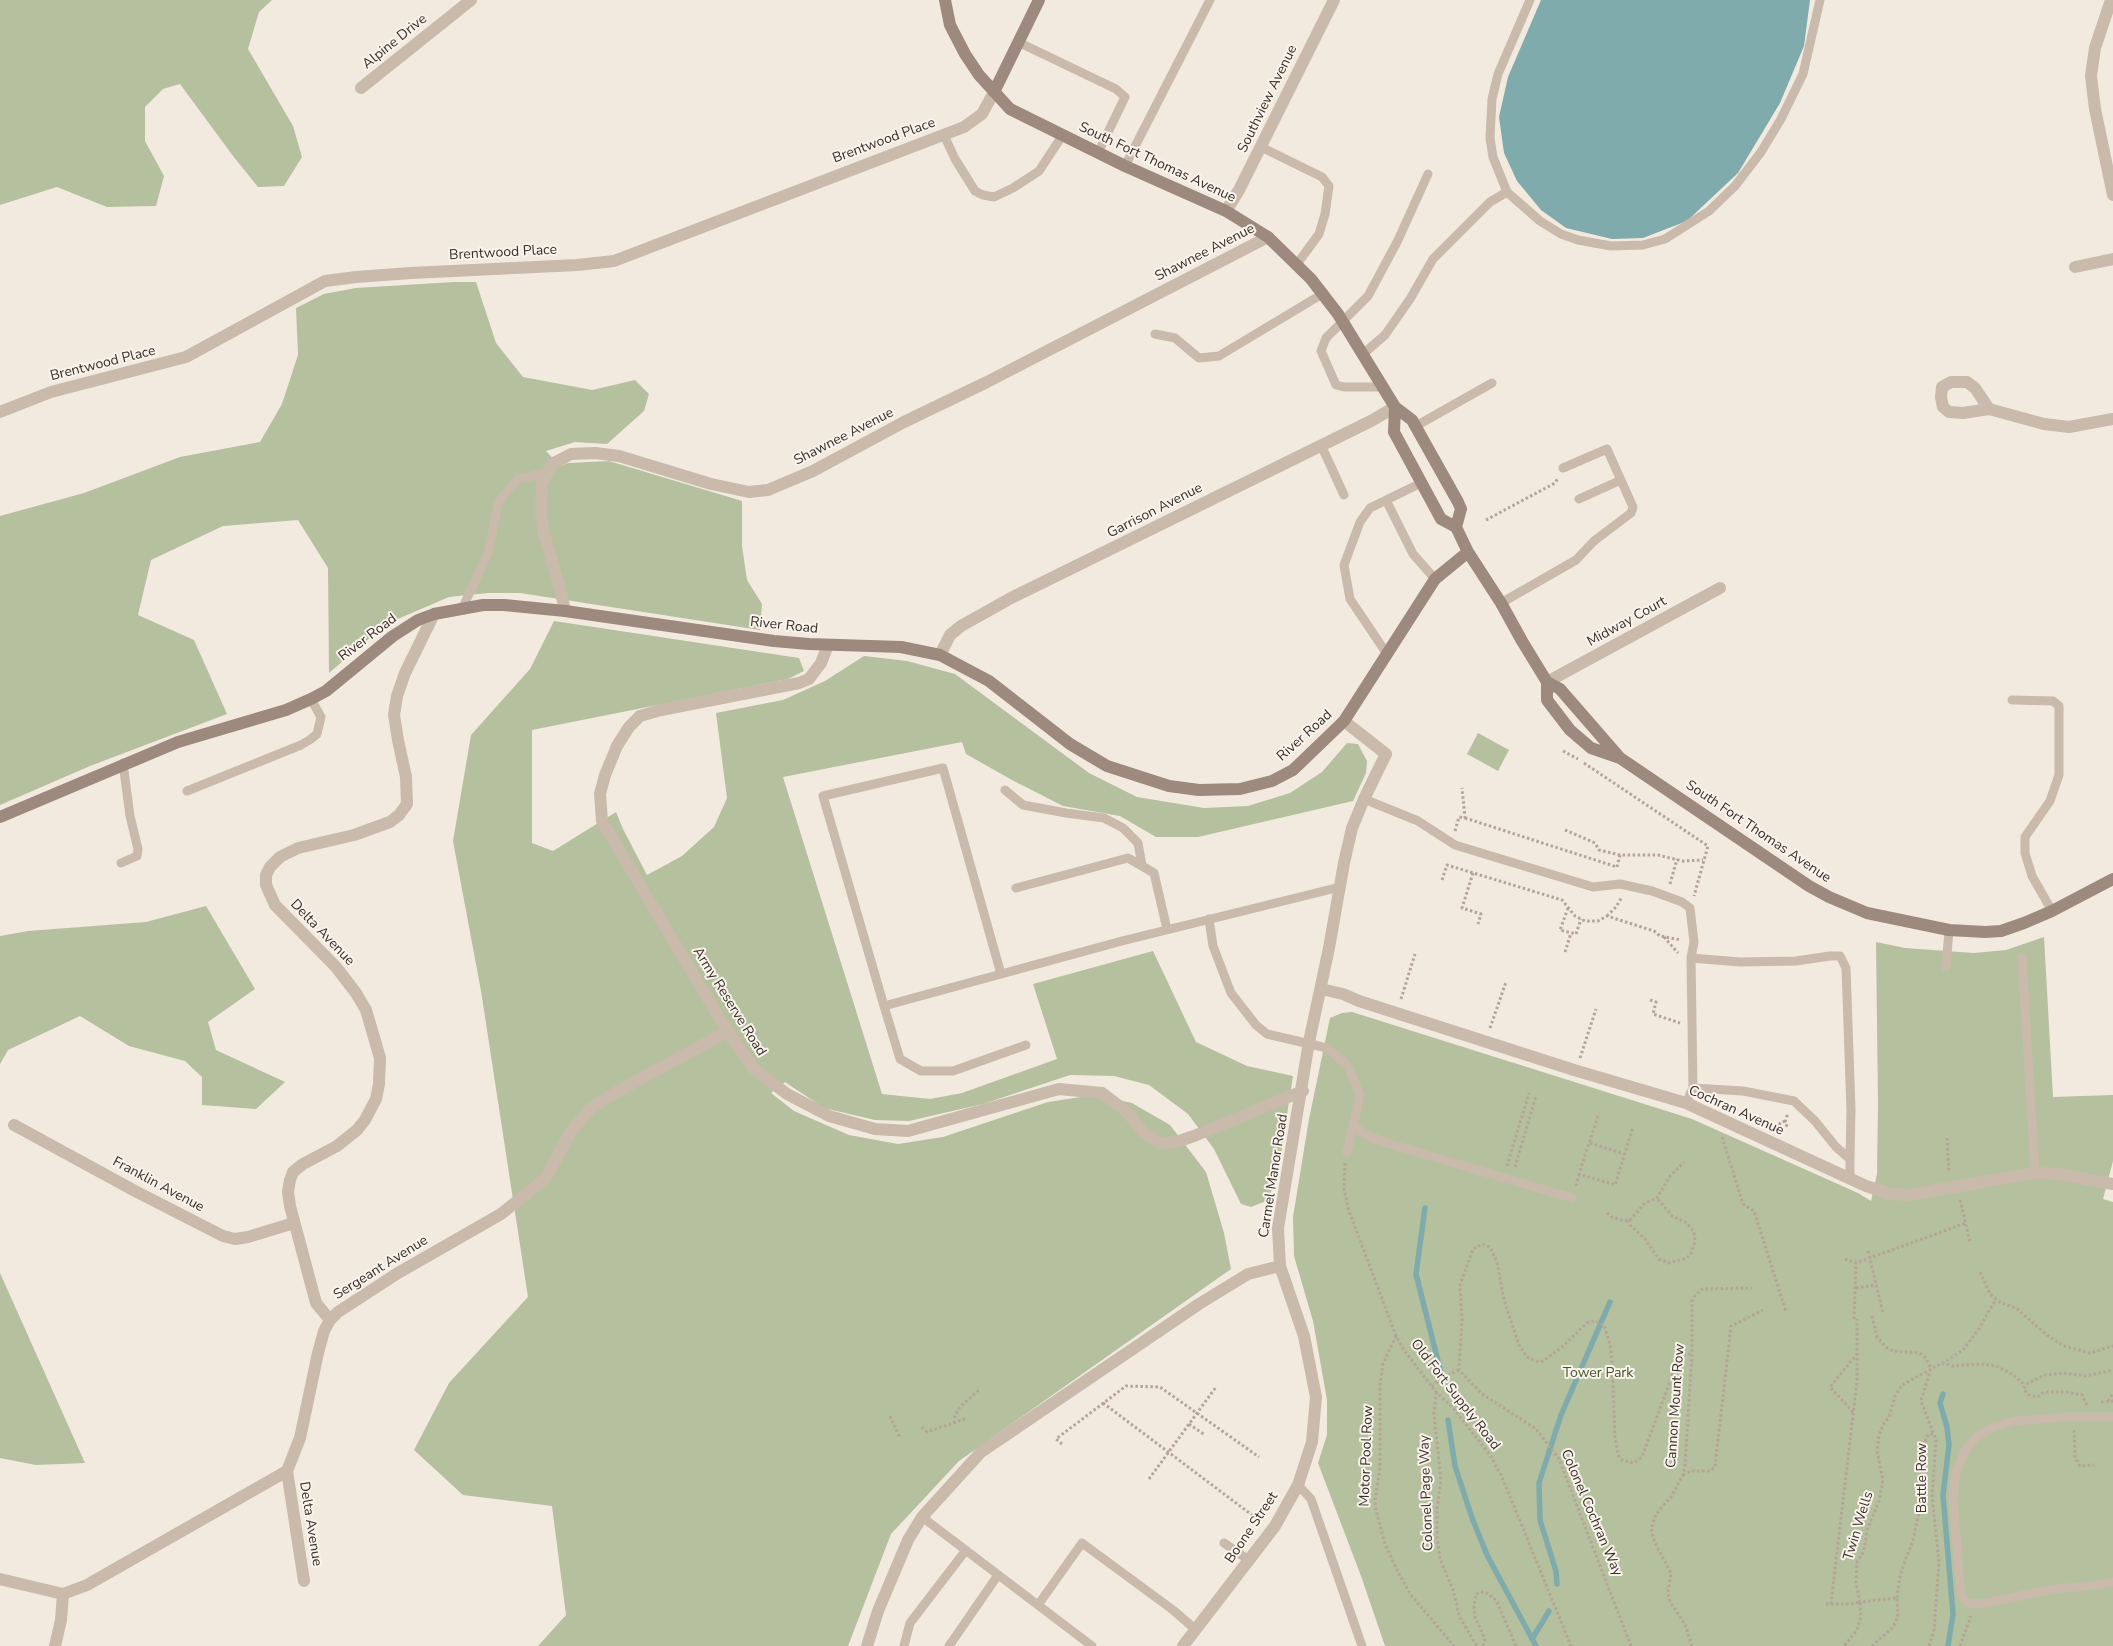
<!DOCTYPE html>
<html>
<head>
<meta charset="utf-8">
<style>
	body { margin:0 }
	canvas { display:block; background:#f2e9df }
</style>
</head>
<body>
<canvas width="2113" height="1646"></canvas>
<script>
const context = document.querySelector('canvas').getContext('2d');
context.lineJoin = 'round';
function fill(path, color) { context.fillStyle = color; context.fill(path, 'evenodd'); }
const shape = rows => new Path2D(rows.map(r => 'M' + r).join(''));
function stroke(path, color, width, dash) { context.strokeStyle = color; context.lineWidth = width; context.lineCap = dash ? 'butt' : 'round'; context.setLineDash(dash || []); context.stroke(path); }
function write(font, color, halo, rows, align = 'center') {
  context.font = font + ' "Nunito Sans",sans-serif'; context.lineWidth = 4; context.setLineDash([]); context.textBaseline = 'middle'; context.strokeStyle = halo; context.fillStyle = color; for (const [text, x, y, turn = 0] of rows) {
    context.save(); context.translate(x, y); context.rotate((+turn || 0) * Math.PI / 180); context.textAlign = isNaN(turn) ? turn : align; if (halo) context.strokeText(text, 0, 0); context.fillText(text, 0, 0); context.restore();
  }
}
fill(shape([
	[0,0,272,0,259,12,248,49,293,126,302,157,284,186,258,187,233,156,180,84,163,89,145,107,145,141,164,176,156,206,107,207,57,187,0,205],
	[454,282,476,282,496,343,523,377,592,390,635,380,649,394,644,411,607,444,575,442,546,451,560,466,568,463,609,461,742,501,742,546,747,580,762,604,760,630,520,593,488,593,449,597,386,624,329,673,328,568,298,520,223,526,151,560,138,615,194,640,227,714,90,766,0,805,0,516,84,493,180,457,260,442,282,404,298,355,296,308,324,294,356,288],
	[554,621,799,658,804,671,788,679,532,730,532,843,553,851,616,812,623,829,647,875,682,856,714,827,727,798,716,713,783,700,825,681,864,656,907,661,955,674,1089,773,1137,797,1204,808,1248,806,1290,793,1322,772,1347,743,1358,744,1367,761,1366,773,1353,801,1198,837,1156,837,1120,816,1063,806,1012,780,966,754,962,742,783,777,882,1094,930,1099,962,1093,1057,1059,1033,984,1153,951,1196,1042,1247,1066,1293,1076,1277,1180,1266,1201,1251,1207,1241,1204,1214,1149,1188,1114,1149,1085,1114,1076,1070,1075,983,1104,909,1121,875,1120,824,1108,785,1082,771,1093,794,1111,849,1135,898,1144,943,1137,1048,1102,1094,1095,1132,1103,1170,1125,1206,1172,1224,1233,1231,1269,959,1461,891,1534,848,1646,538,1646,566,1615,552,1506,463,1495,414,1450,449,1383,528,1297,481,991,453,841,471,735,530,669],
	[1478,733,1509,750,1498,771,1467,754],
	[206,906,255,989,208,1022,216,1050,285,1082,256,1109,202,1105,202,1077,185,1061,129,1046,80,1016,8,1050,0,1064,0,936,28,931,146,922],
	[2044,937,2053,1097,2113,1095,2113,1161,2103,1199,2113,1202,2113,1646,1385,1646,1361,1576,1318,1463,1327,1435,1327,1400,1313,1321,1294,1256,1293,1217,1309,1119,1330,1018,1342,1013,1352,1012,1692,1119,1858,1193,1871,1201,1877,1174,1878,1105,1876,942,1905,948,1974,953,2006,950],
	[0,1273,85,1463,36,1465,0,1458]
]), '#b5c09f');
fill(shape([
	[1541,0,1810,0,1804,46,1780,103,1738,173,1687,221,1643,238,1612,239,1566,228,1541,210,1517,181,1504,153,1499,117,1508,77]
]), '#7fabad');
stroke(shape([
	[1425,1208,1416,1274,1441,1373],
	[1943,1394,1940,1403,1947,1427,1949,1445,1943,1495,1953,1614,1948,1646],
	[1448,1420,1455,1466,1472,1518,1487,1555,1536,1646],
	[1557,1584,1556,1571,1540,1520,1539,1483,1561,1415,1610,1302],
	[1532,1639,1549,1611]
]), '#7fabad', 5.5);
stroke(shape([
	[1486,520,1555,483,1558,478],
	[1563,751,1578,759],
	[1584,763,1708,846,1694,896],
	[1465,818,1617,867],
	[1565,830,1595,843,1599,850,1620,855],
	[1455,831,1459,817,1465,818,1462,788],
	[1617,867,1620,855,1658,855,1682,861,1703,860],
	[1473,873,1462,908,1481,914,1478,924],
	[1442,880,1447,865,1562,900,1575,916,1585,921,1598,921,1607,916,1654,931,1660,936,1681,940],
	[1670,884,1677,859],
	[1568,908,1560,930,1576,934,1581,919],
	[1607,916,1616,907,1622,897],
	[1664,937,1678,953],
	[1565,952,1571,933],
	[1401,999,1415,954],
	[1650,1000,1656,1002,1653,1014,1680,1023],
	[1490,1028,1506,982],
	[750,1039,757,1033],
	[1580,1058,1596,1009],
	[1598,1116,1579,1174,1615,1185,1633,1127],
	'1779.5 1125a3.5 3.5 0 1 1 7 0a3.5 3.5 0 1 1-7 0Z',
	[1785,1122,1788,1113],
	[1722,1137,1743,1204,1754,1211,1786,1312],
	[1947,1138,1949,1173],
	[1590,1143,1625,1154],
	[1345,1163,1344,1189,1349,1211,1396,1336,1404,1350,1436,1392,1453,1408,1490,1455,1502,1477,1571,1646],
	[1507,1166,1529,1093],
	[1515,1167,1536,1096],
	[1576,1186,1579,1174],
	[1960,1200,1970,1242],
	[1607,1213,1612,1217,1625,1221,1630,1220,1645,1203,1657,1198,1670,1176,1684,1162],
	[1628,1220,1630,1225,1645,1239,1659,1259,1669,1263,1687,1258,1692,1252,1695,1241,1694,1232,1687,1223,1672,1216,1657,1198],
	[1868,1251,1883,1313],
	[1845,1259,1856,1263,1966,1223],
	[1980,1272,1990,1294,2000,1302,2017,1309,2047,1335,2064,1346,2090,1353,2113,1346],
	[1856,1288,1876,1285],
	[1872,1316,1877,1337,1887,1348,1893,1351,1919,1353,1925,1357,1931,1368,1921,1401,1936,1440,1932,1496,1939,1562,1934,1630,1929,1646],
	[1854,1319,1856,1263],
	[1396,1336,1383,1364,1380,1385,1380,1467,1375,1501,1376,1510,1385,1544,1398,1572,1411,1595,1454,1646],
	[1942,1363,1952,1366,1982,1364,1996,1366,2012,1374,2025,1385],
	[1432,1387,1439,1379,1459,1370],
	[1436,1392,1434,1414,1441,1480,1437,1508,1437,1537,1440,1559,1453,1590,1460,1618,1477,1646],
	[2108,1401,2113,1393],
	[2101,1402,2113,1401],
	[1103,1403,1260,1521],
	[2087,1405,2082,1395,2065,1392,2044,1392,2037,1397,2029,1395,2024,1390,2025,1385,2044,1375,2064,1373,2086,1376,2113,1370],
	[1853,1412,1830,1387,1857,1354],
	[890,1416,900,1438],
	[954,1423,955,1415,960,1407,980,1389],
	[1189,1424,1205,1435],
	[922,1427,927,1432,965,1419],
	[2074,1430,2075,1457,2080,1466,2094,1465],
	[1062,1444,1056,1439,1126,1386,1160,1387,1259,1457],
	[1683,1475,1691,1471,1710,1471,1715,1467,1731,1326,1763,1310],
	[1149,1479,1216,1387],
	[1897,1598,1900,1575,1913,1540,1919,1512,1921,1472,1926,1437,1930,1434,1933,1434],
	[1826,1604,1831,1604,1857,1381,1857,1319],
	[1831,1604,1851,1604,1860,1602,1861,1617,1857,1630,1844,1646],
	[1483,1646,1485,1639,1475,1617,1474,1607,1476,1594,1480,1592,1485,1592,1496,1600,1516,1646],
	[1631,1646,1559,1459,1536,1429,1482,1394,1459,1370,1462,1320,1460,1285,1473,1249,1482,1244,1490,1247,1497,1262,1504,1300,1519,1345,1527,1357,1539,1362,1543,1361,1562,1347,1587,1323,1595,1321,1604,1325,1610,1344,1612,1361,1615,1438,1618,1455,1622,1460,1633,1463,1642,1457,1676,1365,1683,1354,1687,1353,1692,1356],
	[1692,1646,1685,1624,1670,1602,1668,1593,1671,1573,1655,1543,1651,1529,1656,1514,1671,1497,1683,1475,1685,1465,1692,1356,1692,1301,1695,1296,1702,1289,1752,1288],
	[1872,1646,1891,1629,1896,1622,1898,1614,1897,1598,1860,1602,1856,1583,1857,1562,1864,1551,1867,1530,1879,1501,1883,1480,1877,1451,1879,1435,1883,1425,1889,1417,1895,1396,1902,1385,1946,1361,1963,1350,1978,1330,1996,1299],
	[1960,1646,1971,1616]
]), '#b5a496', 3, [2.5, 2.5]);
stroke(shape([
	[1530,0,1498,74,1492,99,1490,138,1493,157,1507,192,1540,221,1561,234,1578,240,1611,246,1643,245,1665,239,1709,211,1735,186,1761,152,1781,119,1803,74,1820,0],
	[1018,42,1116,89,1125,97,1098,153],
	[944,135,955,159,975,191,983,195,994,197,1013,188,1039,171,1062,136],
	[1261,147,1322,177,1329,186,1325,214,1319,234,1297,264],
	[1125,166,1210,0],
	[1155,334,1175,338,1199,358,1219,356,1324,293],
	[1362,355,1385,335,1410,299,1433,259,1490,202,1507,192],
	[1382,387,1344,387,1336,385,1321,351,1326,338,1368,296,1398,240,1428,174],
	[1416,426,1492,383],
	[1321,445,1344,495],
	[1579,499,1621,480],
	[1386,500,1413,554,1435,579],
	[1501,603,1576,560,1594,541,1631,513,1633,507,1607,449,1563,468],
	[463,607,488,553,499,501,518,479,546,473],
	[1387,654,1350,599,1344,565,1360,522,1370,508,1421,483],
	[2012,700,2053,701,2059,706,2059,775,2050,801,2025,837,2025,853,2032,876,2052,911],
	[1005,790,1023,805,1066,813,1104,818,1123,828,1138,843,1142,865],
	[187,791,301,745,311,739,317,734,321,717,311,699],
	[1364,799,1418,821,1455,845,1593,887,1620,884,1652,891,1682,902,1690,908,1694,942,1691,958,1693,1088,1686,1103],
	[121,863,137,856,138,849,130,816,123,763],
	[1016,888,1128,858,1154,873,1167,929],
	[1209,919,1213,946,1231,993,1256,1025,1267,1034,1327,1048,1348,1066,1360,1095,1347,1152],
	[2022,957,2035,1173],
	[1691,958,1740,962,1796,961,1830,956,1840,956,1846,968,1851,1110,1850,1159],
	[1946,967,1949,930],
	[1001,974,943,768,823,796,884,1006,1122,941,1340,887],
	[884,1006,900,1059,921,1071,953,1071,1026,1045],
	[1693,1088,1743,1091,1794,1101,1815,1121,1836,1147,1850,1159,1850,1178],
	[1353,1126,1366,1135,1387,1143,1572,1198],
	[2113,1417,2065,1417,2015,1421,1993,1427,1976,1437,1965,1451,1955,1476,1953,1499,1961,1595,1968,1603,1982,1604,2048,1590,2096,1585,2113,1582],
	[1298,1485,1311,1499,1362,1646],
	[922,1517,1092,1646],
	[1224,1543,1250,1561],
	[1038,1605,1082,1543,1173,1610,1196,1630],
	[904,1646,910,1623,966,1550],
	[949,1646,998,1575]
]), '#c9baab', 9);
stroke(shape([
	[2111,0,2095,48,2091,76,2095,109,2113,195],
	[361,88,471,0],
	[1226,211,1239,190,1334,0],
	[2075,267,2113,259],
	[1989,409,1963,413,1949,412,1943,407,1941,397,1942,387,1951,382,1967,382,1975,388,1989,409,2044,424,2069,427,2113,419],
	[0,412,51,392,186,357,325,281,356,277,411,273,577,265,614,261,964,127,982,114,994,92],
	[565,611,560,588,544,534,541,514,542,483,552,464,571,454,595,453,619,456,711,484,749,492,768,490,813,471,904,422,987,382,1268,237],
	[828,645,821,663,809,679,799,683,661,710,640,716,629,727,617,746,605,775,600,794,602,821,721,1021,754,1069,787,1094,829,1116,875,1129,908,1131,1059,1089,1102,1093,1126,1111,1143,1132,1160,1143,1176,1142,1194,1136,1303,1091],
	[940,655,950,635,961,626,1011,598,1371,421,1395,407],
	[1547,682,1720,588],
	[1321,989,1343,994,1359,1001,1574,1070,1686,1103,1866,1186,1891,1194,1908,1195,2035,1173,2059,1174,2113,1184],
	[14,1125,135,1191,223,1236,235,1239,248,1237,294,1223],
	[330,1320,316,1303,290,1206,288,1192,290,1180,293,1172,303,1164,337,1146,357,1130,365,1120,376,1099,379,1084,380,1058,366,1010,356,993,336,967,275,905,266,885,266,875,270,867,280,857,298,848,354,835,390,822,399,815,407,804,406,777,398,740,394,715,397,696,405,673,434,614],
	[287,1471,304,1581],
	[0,1579,63,1594,87,1585,287,1471,300,1438,318,1353,324,1331,330,1320,338,1312,398,1273,501,1214,546,1178,571,1131,590,1109,615,1093,728,1031],
	[55,1646,61,1620,63,1594],
	[867,1646,878,1611,908,1540,922,1517,981,1452,1199,1304,1248,1274,1280,1266],
	[1183,1646,1275,1526,1298,1485,1312,1442,1316,1397,1304,1336,1280,1266,1278,1228,1309,1042,1329,948,1344,863,1352,828,1364,799,1386,754,1344,721]
]), '#c9baab', 12);
stroke(shape([
	[945,0,950,25,965,54,979,75,1010,109,1125,166,1226,211,1268,237,1311,279,1338,314,1395,407,1412,420,1458,502,1461,509,1456,527],
	[994,92,1039,0],
	[1395,407,1394,432,1441,519,1456,527,1468,552,1501,603,1522,641,1547,682,1560,689,1620,758,1809,886,1829,897,1867,913,1949,930,1985,932,2001,931,2024,923,2052,911,2113,879],
	[1547,682,1547,700,1570,730,1591,748,1620,758],
	[0,817,178,742,286,710,311,699,326,691,393,636,418,620,434,614,483,605,504,605,565,611,774,641,809,644,901,647,940,655,989,681,1070,744,1107,766,1169,786,1199,790,1240,789,1272,781,1293,770,1344,721,1435,579,1468,552]
]), '#9d897d', 12);
write('14px', '#382f2a', '#f9f3eb', [
	["Alpine Drive",395,42,-39],
	["Southview Avenue",1268,99,-64],
	["Brentwood Place",884,141,-20],
	["South Fort Thomas Avenue",1157,163,25],
	["Brentwood Place",503,253,-3],
	["Shawnee Avenue",1205,253,-27],
	["Brentwood Place",103,364,-14],
	["Shawnee Avenue",844,437,-27],
	["Garrison Avenue",1155,511,-27],
	["Midway Court",1627,622,-29],
	["River Road",784,626,6],
	["River Road",368,638,-37],
	["River Road",1305,736,-42],
	["South Fort Thomas Avenue",1758,832,34],
	["Delta Avenue",322,933,46],
	["Army Reserve Road",729,1002,58],
	["Cochran Avenue",1736,1111,24],
	["Carmel Manor Road",1274,1176,-81],
	["Franklin Avenue",158,1185,28],
	["Sergeant Avenue",381,1268,-32],
	["Old Fort Supply Road",1455,1395,52],
	["Cannon Mount Row",1676,1406,-86],
	["Motor Pool Row",1367,1456,-88],
	["Battle Row",1923,1478,-90],
	["Colonel Page Way",1427,1493,-92],
	["Colonel Cochran Way",1591,1513,67],
	["Delta Avenue",310,1524,81],
	["Twin Wells",1859,1526,-73],
	["Boone Street",1252,1528,-56]
]);
write('14px', '#46552f', '#f9f3eb', [
	["Tower Park",1598,1374]
]);
</script>
</body>
</html>
